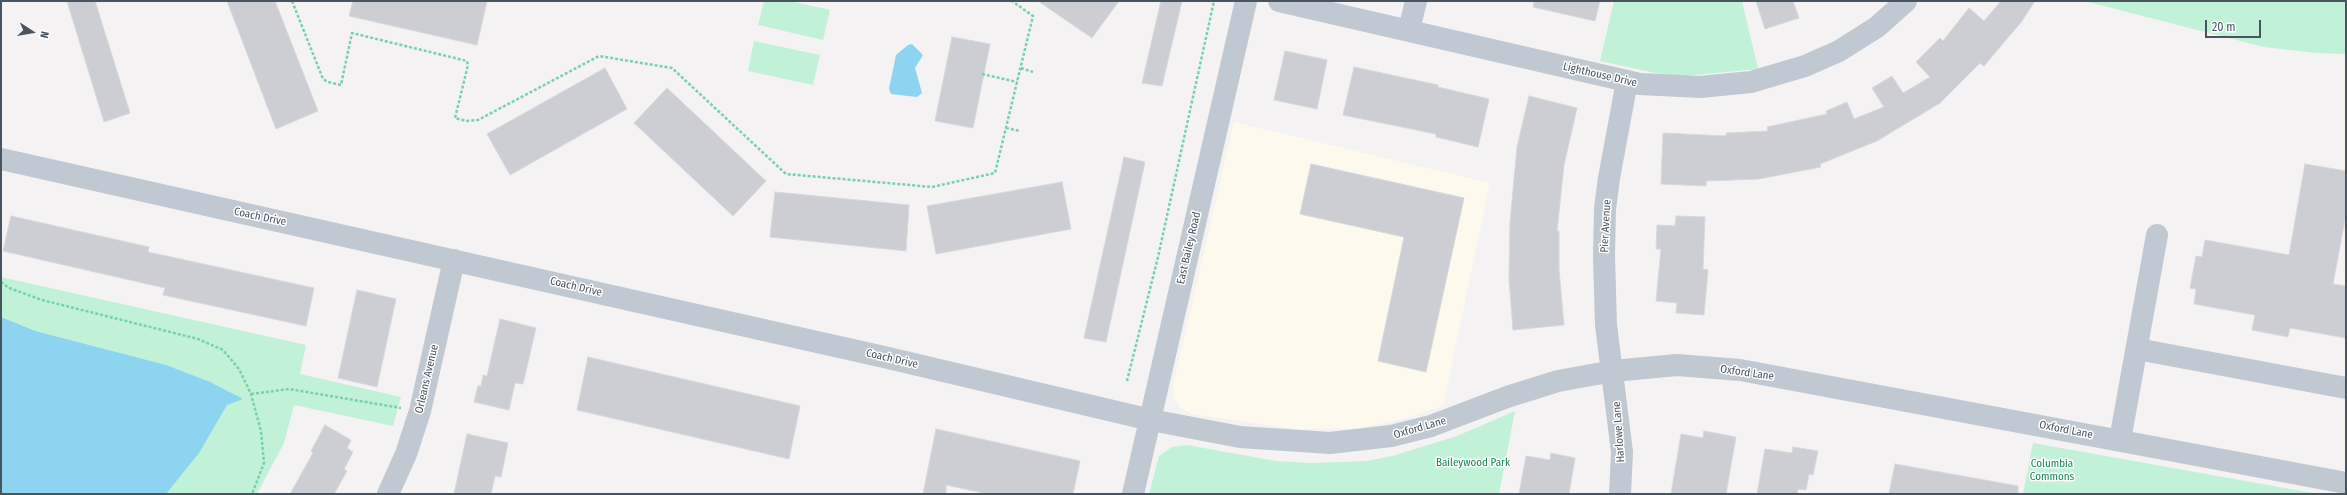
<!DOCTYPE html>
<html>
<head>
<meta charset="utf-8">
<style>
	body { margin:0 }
	#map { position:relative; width:2347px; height:495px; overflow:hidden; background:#f4f2f2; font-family:"Fira Sans Condensed",sans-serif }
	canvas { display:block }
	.frame { position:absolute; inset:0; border:2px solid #495461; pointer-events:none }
	.north { position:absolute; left:12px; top:12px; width:40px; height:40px; -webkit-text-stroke:3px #fff; paint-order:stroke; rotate:102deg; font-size:11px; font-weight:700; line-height:16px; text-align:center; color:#495461 }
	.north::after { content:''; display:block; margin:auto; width:14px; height:18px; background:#495461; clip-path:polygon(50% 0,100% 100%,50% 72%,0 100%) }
	.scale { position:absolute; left:2205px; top:20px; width:56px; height:18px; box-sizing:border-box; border:2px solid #495461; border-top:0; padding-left:5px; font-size:12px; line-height:14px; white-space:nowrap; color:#495461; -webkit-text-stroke:3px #fff; paint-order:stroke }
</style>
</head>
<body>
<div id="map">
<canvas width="2347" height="495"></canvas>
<div class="frame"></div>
<div class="north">N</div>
<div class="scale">20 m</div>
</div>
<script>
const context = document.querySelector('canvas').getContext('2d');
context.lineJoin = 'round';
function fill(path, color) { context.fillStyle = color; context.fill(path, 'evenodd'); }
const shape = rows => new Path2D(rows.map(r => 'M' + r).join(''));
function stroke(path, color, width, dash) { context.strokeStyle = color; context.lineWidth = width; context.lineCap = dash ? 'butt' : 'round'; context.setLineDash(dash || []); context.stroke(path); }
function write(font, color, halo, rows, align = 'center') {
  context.font = font + ' "Fira Sans Condensed",sans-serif'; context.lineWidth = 3; context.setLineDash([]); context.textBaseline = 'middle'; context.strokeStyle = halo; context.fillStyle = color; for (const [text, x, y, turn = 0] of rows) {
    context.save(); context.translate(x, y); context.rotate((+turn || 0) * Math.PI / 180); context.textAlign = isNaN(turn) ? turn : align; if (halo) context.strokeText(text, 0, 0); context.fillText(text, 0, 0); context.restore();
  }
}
fill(shape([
	[1234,122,1490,183,1443,406,1402,419,1360,428,1297,429,1191,414,1179,406,1173,396,1174,382]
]), '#fdfaed');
fill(shape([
	[764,1,790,1,830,10,823,40,758,25],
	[1614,1,1742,1,1758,69,1684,76,1665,75,1600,61],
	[2084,1,2346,1,2346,54,2316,53,2264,47],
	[754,41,820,55,813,85,748,71],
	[1,277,306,345,300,374,401,397,393,426,294,405,284,443,257,494,1,494],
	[1515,411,1499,494,1149,494,1159,456,1172,447,1187,445,1276,461,1311,463,1367,461,1392,456,1457,436],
	[2033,443,2318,494,2023,494]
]), '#c1f2d7');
fill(shape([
	[912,44,923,55,915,68,922,93,917,97,891,94,889,89,896,55,908,45],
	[1,317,35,331,166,365,210,382,243,399,227,405,199,453,166,494,1,494]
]), '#8cd4f0');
const building = shape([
	[67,1,95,1,130,113,104,122,67,1],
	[227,1,275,1,318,111,276,129,227,1],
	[353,1,487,1,477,45,349,16,353,1],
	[1038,1,1119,1,1092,38,1038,1],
	[1161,1,1182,1,1162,86,1142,83,1161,1],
	[1534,1,1600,1,1595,21,1533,7,1534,1],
	[1756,1,1793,1,1799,18,1765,29,1756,1],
	[2001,1,2035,1,2022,21,1984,66,1980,63,1940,103,1877,141,1820,164,1821,167,1759,179,1706,181,1706,186,1661,184,1663,133,1726,136,1726,133,1768,131,1767,127,1827,114,1826,111,1847,102,1854,119,1884,107,1872,88,1892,76,1903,93,1930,77,1916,62,1940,38,1943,41,1969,8,1984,21,2001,1],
	[952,37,990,44,973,128,935,121,952,37],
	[1285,51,1327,60,1317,109,1274,100,1285,51],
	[1354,67,1438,85,1438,87,1489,99,1478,147,1436,137,1436,134,1343,115,1354,67],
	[605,68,627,109,510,175,487,134,605,68],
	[667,88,766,181,733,216,634,123,667,88],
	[1529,96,1577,108,1564,165,1557,231,1559,231,1559,270,1564,325,1513,330,1509,279,1510,223,1517,147,1529,96],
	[1124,157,1145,162,1106,342,1084,338,1124,157],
	[1311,164,1464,198,1426,372,1378,361,1404,237,1300,214,1311,164],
	[2305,164,2346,171,2346,214,2333,284,2346,286,2346,338,2290,328,2288,337,2252,330,2255,315,2194,304,2196,289,2190,288,2196,256,2202,257,2205,240,2289,255,2305,164],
	[1062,182,1071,229,936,254,927,206,1062,182],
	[775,192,909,205,906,251,770,237,775,192],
	[11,216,149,247,148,252,314,288,306,326,163,295,165,288,3,251,11,216],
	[1676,216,1705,217,1703,269,1708,270,1704,315,1676,313,1677,303,1656,301,1661,249,1656,249,1657,225,1675,226,1676,216],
	[357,290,396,299,377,387,338,378,357,290],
	[500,319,536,328,523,384,515,383,509,410,474,402,478,386,481,386,483,375,487,376,500,319],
	[588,357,800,406,789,459,577,410,588,357],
	[325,425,351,440,347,448,353,452,344,469,347,471,334,494,290,494,313,453,311,451,325,425],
	[936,429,1080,461,1073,494,988,494,946,485,946,494,923,494,936,429],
	[1704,431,1736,437,1726,494,1671,494,1681,434,1703,438,1704,431],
	[467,434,508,443,501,477,495,476,491,494,454,494,467,434],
	[1793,447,1818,451,1813,475,1809,474,1806,490,1798,489,1797,494,1757,494,1765,449,1792,453,1793,447],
	[1551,453,1575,458,1569,494,1519,494,1526,456,1550,460,1551,453],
	[1895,464,2018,486,2018,494,1889,494,1895,464]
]);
fill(building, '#ccced4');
stroke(building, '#d6d8de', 1);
stroke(shape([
	[292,1,323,79,328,82,341,85,352,33,467,61,468,65,455,118,466,121,478,120,599,56,672,68,786,174,932,187,995,173,1033,16,1012,1],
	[1021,68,1033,72],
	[982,74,1017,82],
	[1006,128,1020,131],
	[1,282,9,288,42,300,198,339,223,350,239,369,251,394,261,431,264,463,252,494],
	[1127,381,1158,257,1214,1],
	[251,394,289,389,401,408]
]), '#77d2ac', 2.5, [3, 2]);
stroke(shape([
	[1279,1,1640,84,1700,87,1751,82,1805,66,1839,51,1877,27,1906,1],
	[1409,30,1416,1],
	[1,159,884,357,1151,420,1240,437,1330,443,1391,436,1431,426,1507,397,1558,381,1613,371,1677,365,1740,370,2346,483],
	[2137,349,2346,388],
	[2120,440,2157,235],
	[388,494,406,454,420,411,454,260],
	[1133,494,1246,1],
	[1620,494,1622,452,1606,325,1604,256,1605,209,1609,178,1627,81]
]), '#c0c8d2', 22);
write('11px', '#495461', '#fff', [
	["Lighthouse Drive",1600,75,13],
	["Coach Drive",260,217,12],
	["Pier Avenue",1606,226,-87],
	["East Bailey Road",1189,248,-77],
	["Coach Drive",576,287,13],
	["Coach Drive",892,359,13],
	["Oxford Lane",1747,373,8],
	["Orleans Avenue",427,379,-77],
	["Oxford Lane",1420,428,-16],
	["Oxford Lane",2066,430,11],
	["Harlowe Lane",1619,432,-94]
]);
write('11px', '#148756', '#fff', [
	["Baileywood Park",1473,463],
	["Columbia",2052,464],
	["Commons",2052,477]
]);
</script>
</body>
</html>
